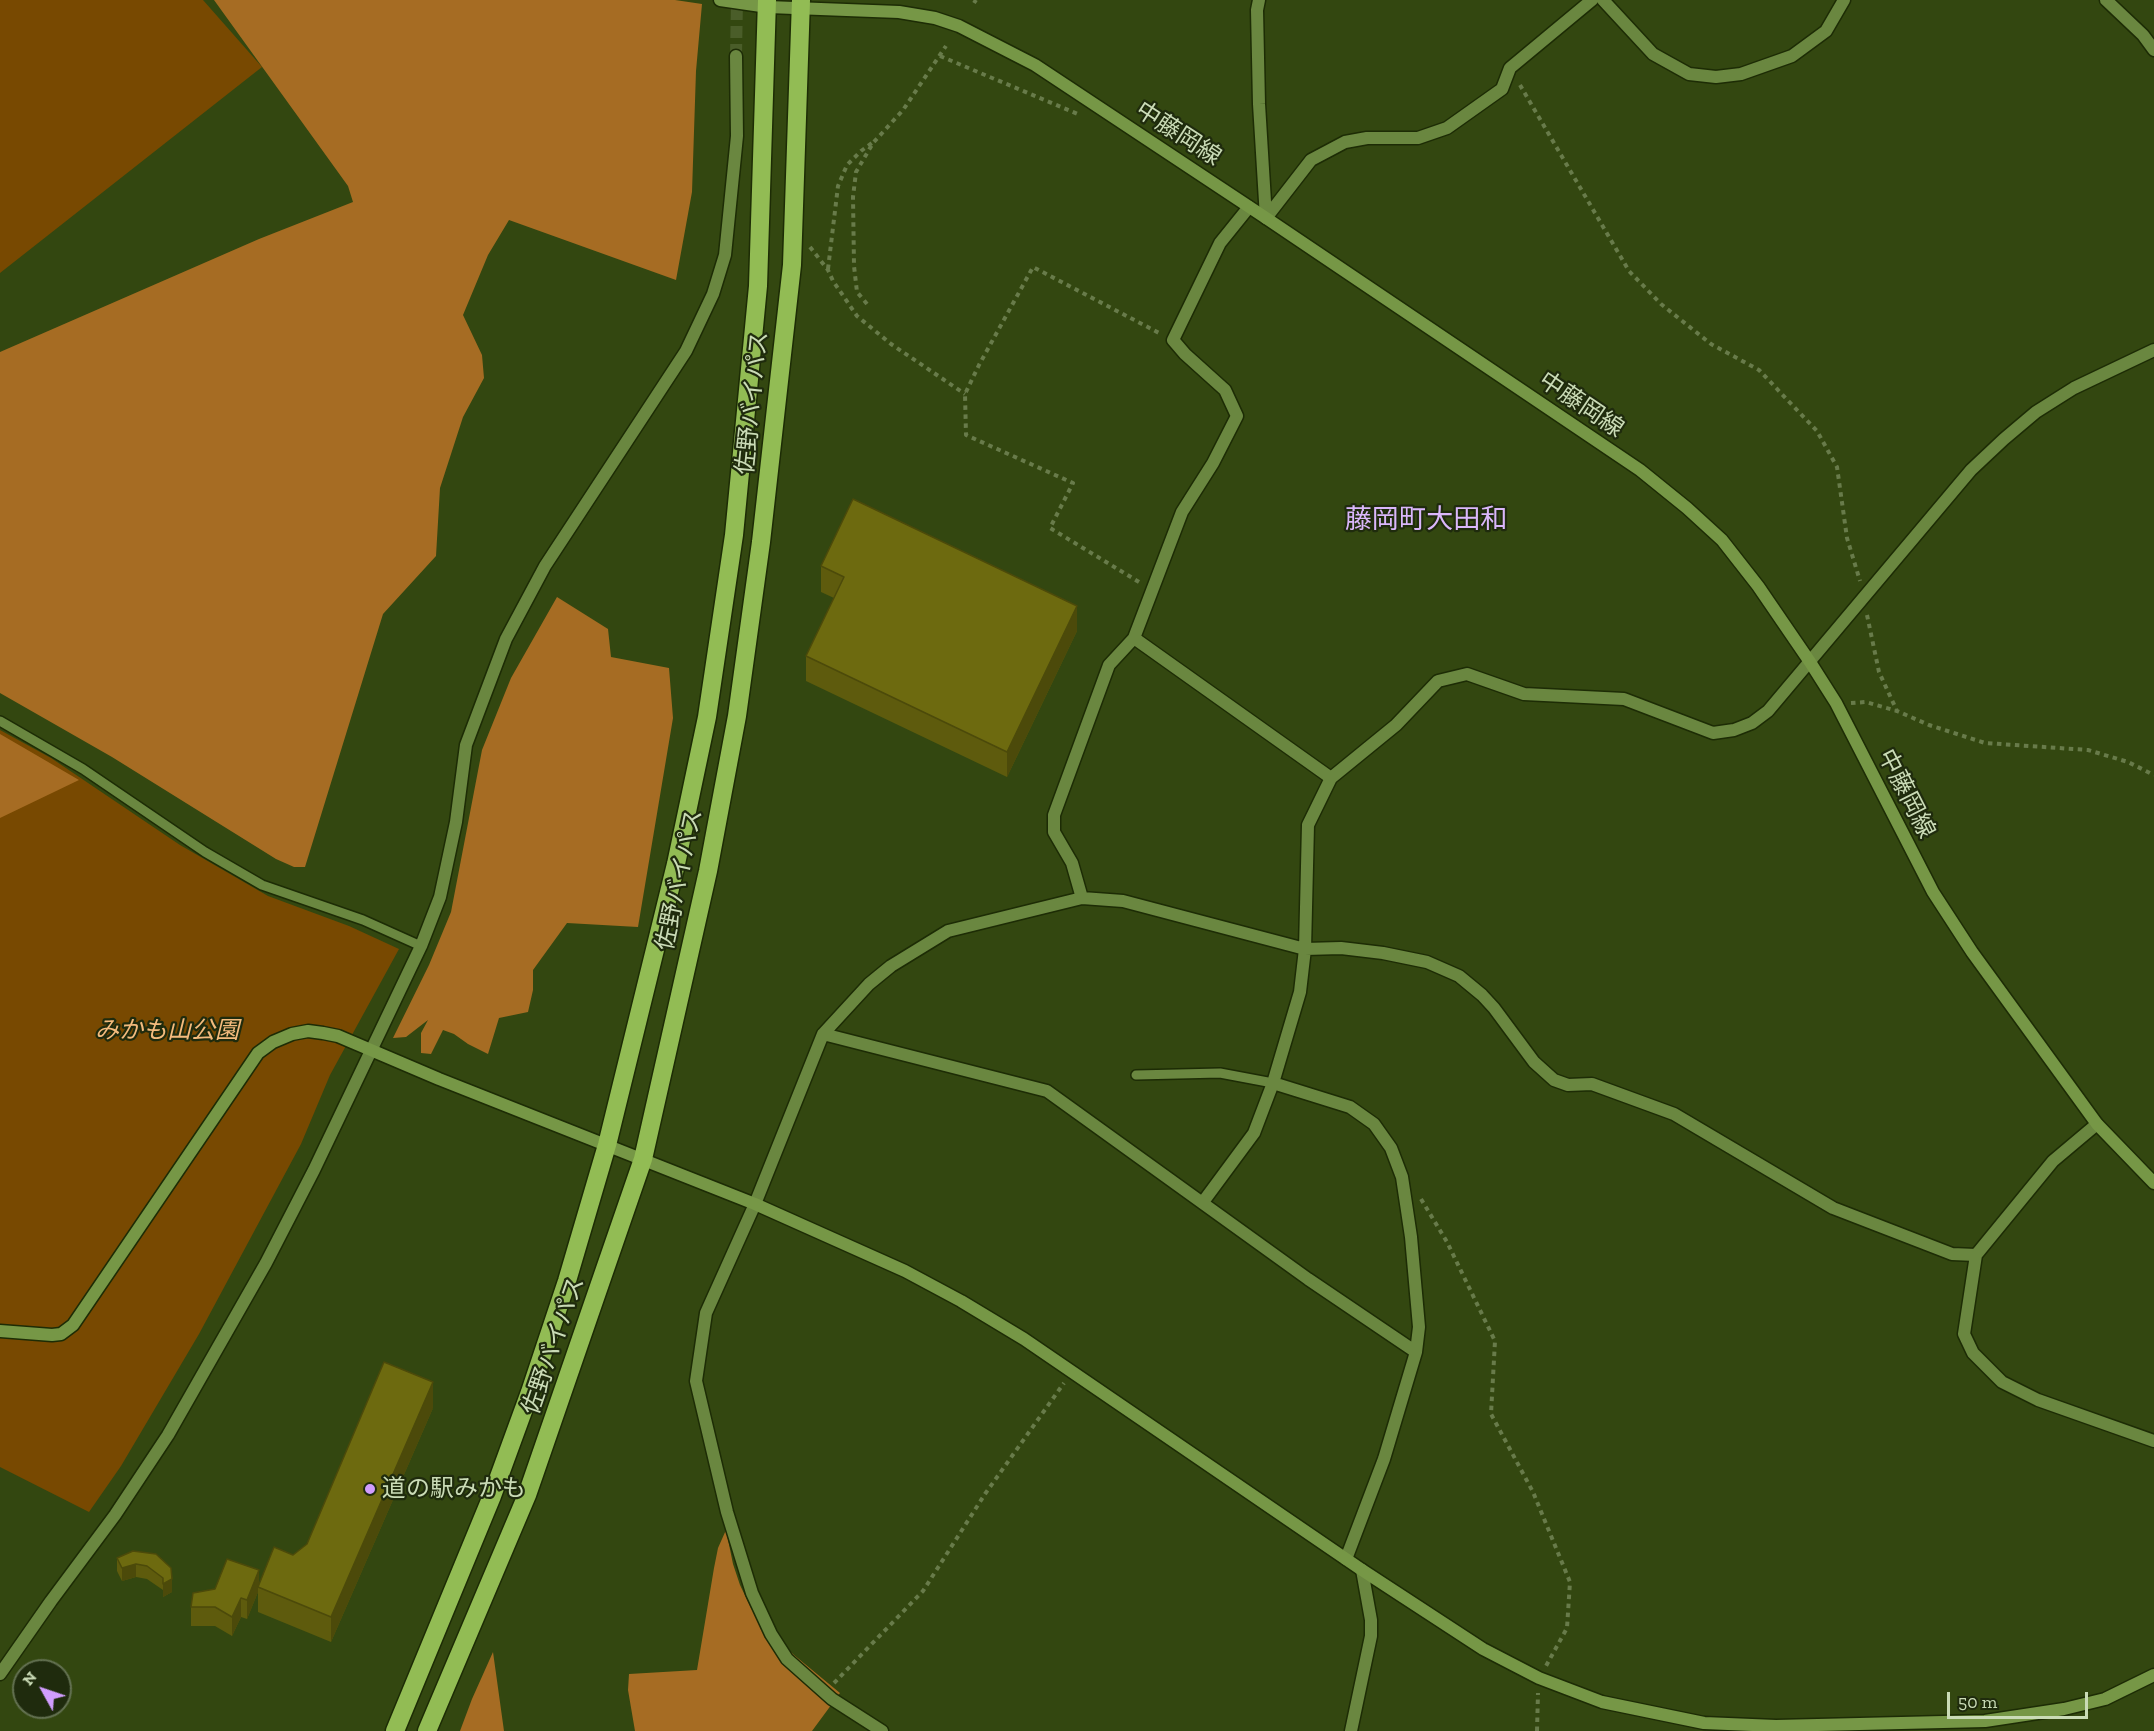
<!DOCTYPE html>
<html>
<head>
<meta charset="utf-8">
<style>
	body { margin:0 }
	#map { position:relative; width:2154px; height:1731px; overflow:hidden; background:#334710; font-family:"Zilla Slab",serif }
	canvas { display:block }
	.north { position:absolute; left:12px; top:1659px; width:60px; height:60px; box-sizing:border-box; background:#1f2b0d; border:2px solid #637151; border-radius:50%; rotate:310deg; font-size:16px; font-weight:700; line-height:24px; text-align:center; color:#cadbb6 }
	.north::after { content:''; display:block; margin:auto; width:21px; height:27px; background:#d19dfe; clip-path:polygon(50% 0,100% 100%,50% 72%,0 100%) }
	.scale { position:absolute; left:1947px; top:1692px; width:141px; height:27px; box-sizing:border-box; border:3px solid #cadbb6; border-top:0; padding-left:8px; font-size:18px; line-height:21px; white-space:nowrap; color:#cadbb6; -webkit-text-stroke:4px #1f2b0d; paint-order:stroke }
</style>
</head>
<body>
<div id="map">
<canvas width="2154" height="1731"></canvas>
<div class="north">N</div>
<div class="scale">50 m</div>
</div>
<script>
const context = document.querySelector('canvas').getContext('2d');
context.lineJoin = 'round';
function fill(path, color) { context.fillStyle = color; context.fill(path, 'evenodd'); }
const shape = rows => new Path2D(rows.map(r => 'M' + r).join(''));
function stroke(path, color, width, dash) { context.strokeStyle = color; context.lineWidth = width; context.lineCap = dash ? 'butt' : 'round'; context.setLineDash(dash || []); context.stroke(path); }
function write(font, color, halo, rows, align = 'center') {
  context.font = font + ' "Zilla Slab","Noto Sans JP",serif'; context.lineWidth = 4.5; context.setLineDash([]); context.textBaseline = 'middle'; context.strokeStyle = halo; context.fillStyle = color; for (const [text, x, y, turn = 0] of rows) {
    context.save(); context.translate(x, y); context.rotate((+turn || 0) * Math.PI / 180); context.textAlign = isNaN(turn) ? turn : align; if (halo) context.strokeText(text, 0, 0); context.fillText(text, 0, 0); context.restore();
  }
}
fill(shape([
	[0,0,203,0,262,67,0,273],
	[0,730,51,758,180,845,268,896,349,926,399,949,330,1075,301,1144,199,1334,121,1466,89,1512,0,1467]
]), '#784901');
fill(shape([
	[214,0,675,0,702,4,696,71,692,192,676,280,509,220,488,255,463,315,482,355,484,378,463,417,440,488,436,556,383,614,305,867,294,867,276,859,112,757,0,693,0,352,259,239,353,202,348,186],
	[557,597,608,629,611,657,669,668,673,718,638,927,567,923,533,970,533,990,528,1012,499,1018,488,1054,468,1044,454,1034,443,1030,431,1054,421,1053,421,1033,428,1020,406,1037,393,1038,429,965,451,912,482,750,511,678],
	[0,734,79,780,0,818],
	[726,1530,733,1564,740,1585,751,1608,766,1627,794,1655,840,1693,812,1731,635,1731,628,1690,629,1674,697,1670,714,1568,718,1548],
	[493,1652,504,1731,460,1731,472,1699]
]), '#a66c23');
stroke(shape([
	[736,56,737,0]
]), '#4a5d29', 12, [12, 6]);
const lane = shape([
	[0,721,83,769,205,852,262,885,363,920,421,946],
	[1136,1075,1220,1073,1273,1083]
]);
const street = shape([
	[1259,0,1257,10,1259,104,1266,218],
	[1603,0,1653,54,1689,74,1716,77,1741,74,1792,56,1826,31,1844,0],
	[2106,0,2143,35,2154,50],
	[1266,218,1311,160,1345,142,1367,138,1418,138,1447,128,1502,89,1510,68,1592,0],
	[1134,638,1331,778],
	[1082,898,1072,863,1054,832,1054,815,1109,665,1134,638,1182,512,1213,463,1237,416,1225,390,1185,354,1173,340,1220,243,1249,207],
	[823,1034,1047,1091,1308,1279,1416,1352],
	[2097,1124,2053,1161,1976,1255,1964,1334,1973,1353,2002,1382,2038,1400,2154,1441],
	[1203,1202,1254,1133,1273,1083],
	[1346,1559,1384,1459,1416,1352,1419,1327,1411,1237,1402,1177,1391,1148,1374,1124,1350,1107,1273,1083,1300,992,1305,949,1308,825,1331,778,1396,725,1438,681,1467,674,1524,694,1624,699,1713,733,1734,730,1752,723,1768,711,1971,470,2004,439,2036,412,2074,388,2154,350],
	[0,1674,51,1601,115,1515,168,1435,266,1263,314,1170,421,946,440,897,456,822,466,745,506,639,545,566,686,351,713,294,725,255,737,136,736,56],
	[882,1731,832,1699,787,1659,771,1634,752,1593,727,1512,696,1381,706,1313,755,1204,823,1034,869,984,891,966,948,931,1082,898,1123,901,1305,949,1341,948,1383,953,1427,962,1459,976,1482,995,1494,1008,1534,1062,1554,1080,1568,1085,1592,1084,1674,1114,1833,1208,1952,1254,1976,1255],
	[1351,1731,1371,1636,1371,1620,1362,1570]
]);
const secondary = shape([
	[720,0,768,7,899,12,935,18,959,26,1035,65,1266,218,1640,470,1687,508,1722,540,1758,586,1810,662,1836,703,1933,892,1972,952,2097,1124,2154,1183],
	[0,1331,52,1335,61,1334,73,1325,258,1053,273,1042,292,1034,308,1031,323,1033,338,1036,439,1079,755,1204,905,1271,961,1301,1024,1339,1362,1570,1483,1649,1539,1678,1602,1702,1704,1723,1776,1726,1985,1721,2064,1709,2105,1699,2154,1675]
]);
const highway = shape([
	[395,1731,492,1496,530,1392,567,1281,607,1145,676,864,707,717,734,535,758,286,767,0],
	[427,1731,527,1495,643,1159,708,871,737,716,761,542,792,265,801,0]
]);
stroke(lane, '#1d2c05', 12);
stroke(street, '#1d2c05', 15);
stroke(secondary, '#1d2c05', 15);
stroke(highway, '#1d2c05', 21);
stroke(shape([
	[974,3,976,0],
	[940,56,1080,115],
	[1520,85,1629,271,1661,304,1711,344,1759,370,1817,431,1837,467,1847,538,1860,581],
	[810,247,828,270,833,281,857,316,891,344,965,394],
	[828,269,838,186,847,165,861,151,872,143],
	[867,304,857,292,854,266,853,197,856,172,873,143,903,110,946,46],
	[1139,582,1050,528,1073,483,966,435,965,394,979,365,1033,267,1161,334],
	[1867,615,1879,672,1897,711],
	[1851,703,1866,702,1897,711,1929,725,1985,743,2088,750,2128,762,2154,775],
	[1421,1199,1447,1242,1495,1341,1491,1414,1533,1492,1570,1582,1567,1628,1546,1666],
	[834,1683,923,1591,985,1494,1064,1383],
	[1537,1731,1538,1693]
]), '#687b4a', 4, [4.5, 4.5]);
stroke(lane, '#6a8740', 9);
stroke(street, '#6a8740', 12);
stroke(secondary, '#769746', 12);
stroke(highway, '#92bc54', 18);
fill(shape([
	[821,566,1077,631,1007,777,806,681,806,656,834,598,821,592],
	[433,1408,331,1642,258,1612,258,1592,247,1619,241,1617,232,1636,215,1626,191,1626,191,1607,259,1585,307,1544],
	[156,1554,172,1592,163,1597,163,1590,147,1579,136,1577,122,1581,117,1571,117,1558]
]), '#5e5b0d');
fill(shape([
	[1077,606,1077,631,1007,777,1007,752],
	[433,1382,433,1408,331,1642,331,1617],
	[136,1564,136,1577,122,1581,122,1568],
	[259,1570,259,1587,258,1587,258,1592,247,1619,247,1600],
	[172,1579,172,1592,163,1597,163,1584],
	[241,1598,241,1617,232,1636,232,1617]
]), '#4c4a0a');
const building = shape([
	[853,499,1077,606,1007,752,806,656,844,577,821,566,853,499],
	[384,1362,433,1382,331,1617,258,1587,274,1547,293,1555,307,1544,384,1362],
	[133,1551,156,1554,171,1568,172,1579,163,1584,163,1578,147,1566,136,1564,122,1568,117,1558,133,1551],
	[227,1559,259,1570,247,1600,241,1598,232,1617,215,1607,191,1607,193,1593,215,1589,227,1559]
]);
fill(building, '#6d6a0f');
stroke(building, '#4c4a0a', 1.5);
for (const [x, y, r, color] of [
	[370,1489,6,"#d19dfe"]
]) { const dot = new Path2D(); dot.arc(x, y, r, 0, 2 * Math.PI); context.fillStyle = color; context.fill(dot); stroke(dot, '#1f2b0d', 2); }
write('24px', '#cadbb6', '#1f2b0d', [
	["中藤岡線",1178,134,33],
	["佐野バイパス",753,403,-84],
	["中藤岡線",1581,405,34],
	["中藤岡線",1906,794,63],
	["佐野バイパス",680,880,-78],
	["佐野バイパス",554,1346,-71]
]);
write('italic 24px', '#f4bb7d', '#1f2b0d', [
	["みかも山公園",167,1031]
]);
write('24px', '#cadbb6', '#1f2b0d', [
	["道の駅みかも",382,1489]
], 'left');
write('27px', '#dab7fb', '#1f2b0d', [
	["藤岡町大田和",1426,520]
]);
</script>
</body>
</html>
